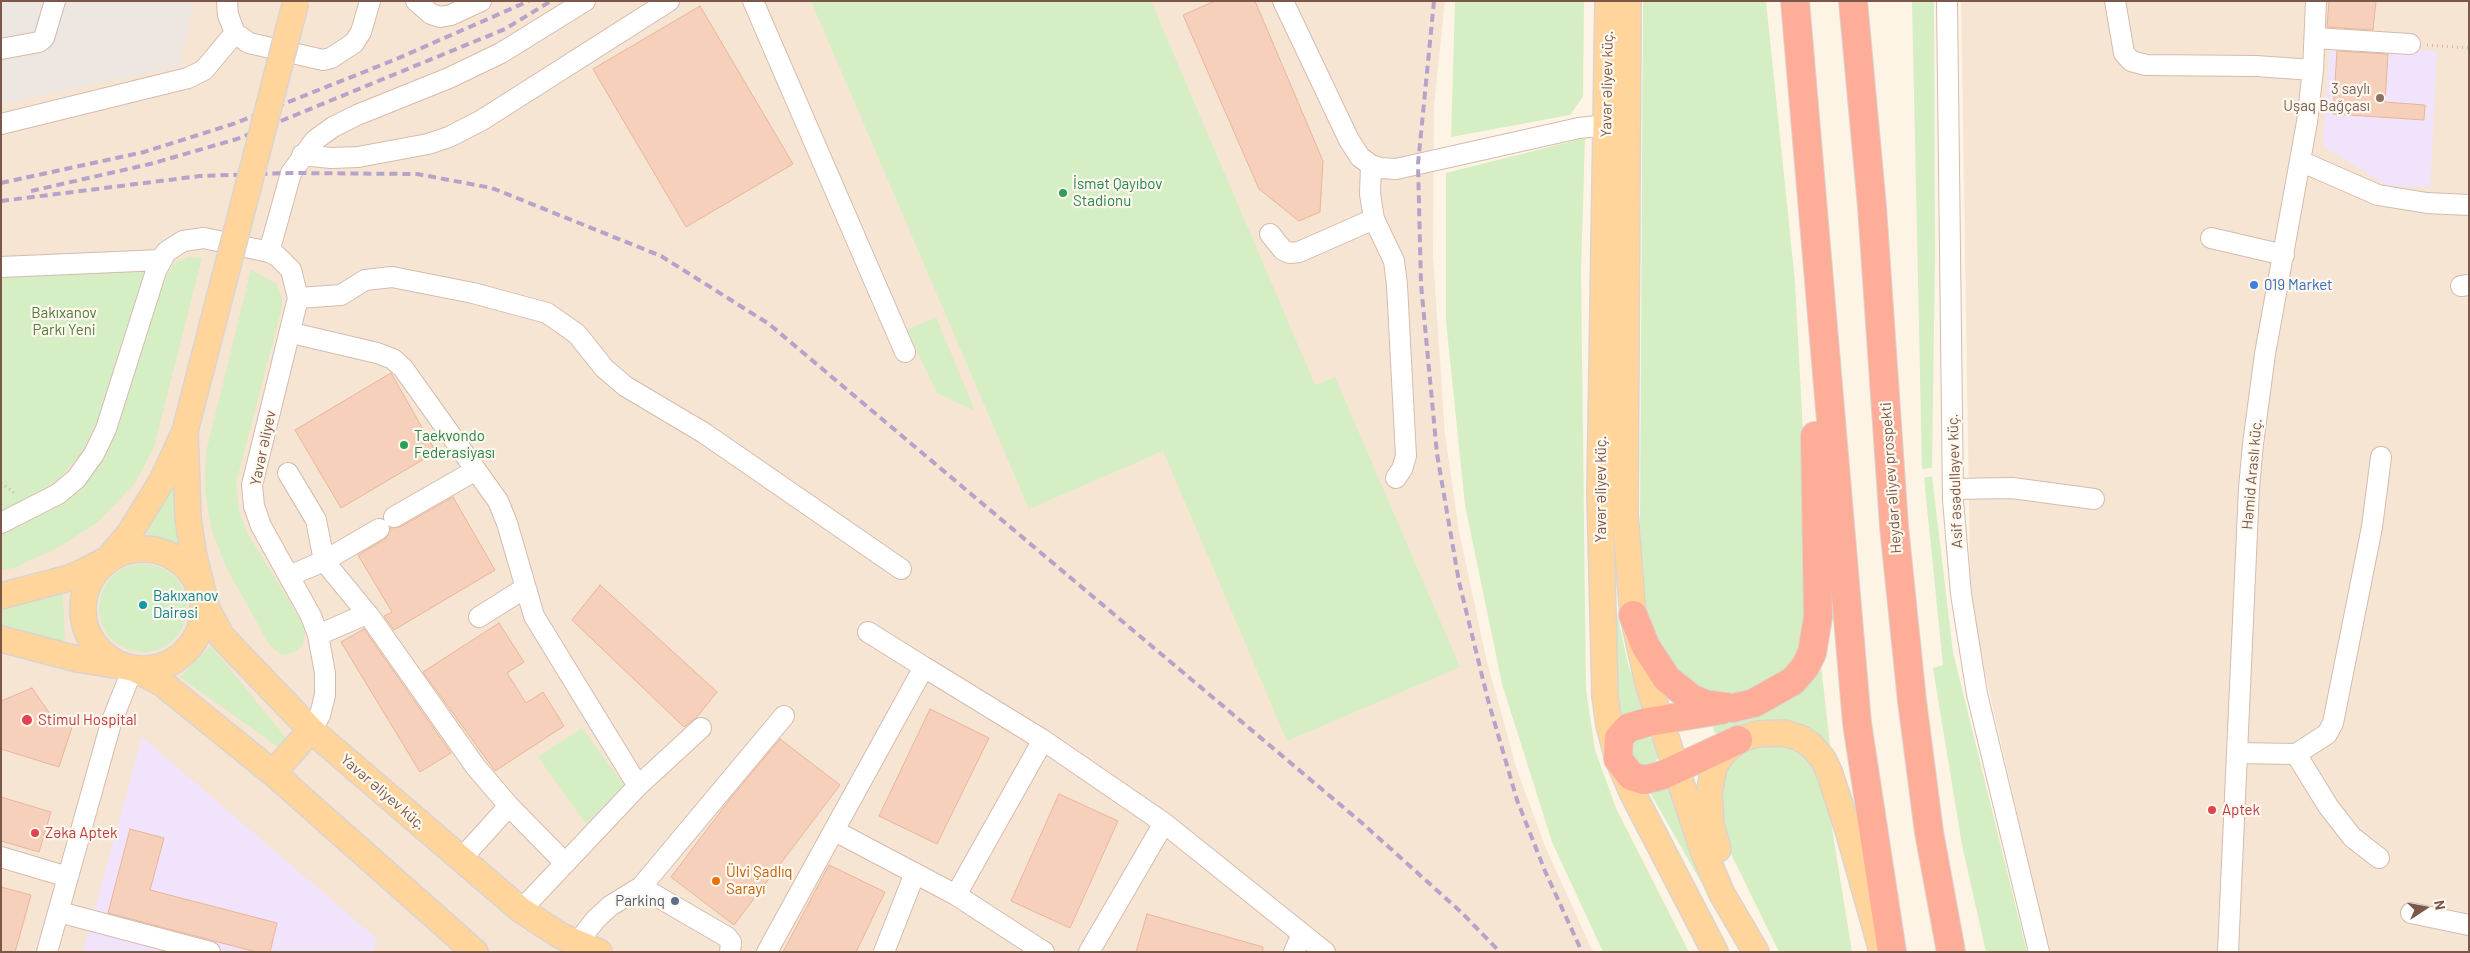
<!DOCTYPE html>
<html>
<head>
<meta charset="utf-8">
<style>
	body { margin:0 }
	#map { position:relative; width:2470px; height:953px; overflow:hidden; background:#fef4e6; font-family:Barlow,sans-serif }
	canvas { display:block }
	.frame { position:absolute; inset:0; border:2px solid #7a5748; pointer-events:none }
	.north { position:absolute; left:2400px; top:883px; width:50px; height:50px; -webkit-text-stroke:4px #fff8ee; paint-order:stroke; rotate:79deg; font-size:14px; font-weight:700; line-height:20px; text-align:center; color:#7a5748 }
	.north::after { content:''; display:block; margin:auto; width:18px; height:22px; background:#7a5748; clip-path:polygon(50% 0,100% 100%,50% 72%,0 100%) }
</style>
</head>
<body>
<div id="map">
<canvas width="2470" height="953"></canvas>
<div class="frame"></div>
<div class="north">N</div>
</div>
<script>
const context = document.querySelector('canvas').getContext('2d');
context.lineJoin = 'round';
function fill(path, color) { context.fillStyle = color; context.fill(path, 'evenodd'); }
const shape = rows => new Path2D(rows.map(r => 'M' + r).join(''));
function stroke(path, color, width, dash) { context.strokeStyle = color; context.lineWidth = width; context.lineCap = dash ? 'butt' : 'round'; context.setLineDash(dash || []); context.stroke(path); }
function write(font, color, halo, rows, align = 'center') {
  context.font = font + ' Barlow,sans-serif'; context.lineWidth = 4.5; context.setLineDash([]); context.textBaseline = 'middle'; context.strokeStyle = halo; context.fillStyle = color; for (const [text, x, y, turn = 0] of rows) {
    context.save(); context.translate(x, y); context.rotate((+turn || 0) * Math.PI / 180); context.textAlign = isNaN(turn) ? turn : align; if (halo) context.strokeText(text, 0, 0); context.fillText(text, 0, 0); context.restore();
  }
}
fill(shape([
	[1,1,1445,1,1434,106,1433,256,1445,434,1459,531,1486,658,1517,770,1545,846,1593,952,1,952],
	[1961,1,2469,1,2469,952,2049,952,1976,634,1970,572]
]), '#f7e5d4');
fill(shape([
	[1,1,195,1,180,66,1,104]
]), '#eee6e0');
fill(shape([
	[2330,45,2437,51,2430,187,2388,186,2323,146],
	[142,737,376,938,374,952,83,952]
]), '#f1e3fb');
fill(shape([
	[811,1,1151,1,1315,385,1335,377,1460,667,1287,741,1163,451,1029,509],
	[1455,1,1584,1,1583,97,1570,115,1451,137],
	[1643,1,1766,1,1795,282,1811,582,1805,647,1773,686,1728,700,1682,683,1654,642,1644,598,1640,526],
	[1912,1,1934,1,1935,257,1932,468,1922,469],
	[1585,138,1581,271,1586,690,1595,750,1616,808,1689,952,1603,952,1552,842,1502,684,1465,505,1446,321,1446,173],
	[1,257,147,262,101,413,83,451,63,475,37,495,1,512],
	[188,257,202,258,154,447,135,483,98,522,59,547,14,568,1,570,1,534,46,512,81,489,112,443,162,286,173,264],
	[251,270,276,283,282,297,282,307,236,483,239,511,248,534,304,626,305,636,302,646,296,652,282,655,270,646,226,567,212,531,205,491,206,452],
	[936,317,975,411,937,393,907,330],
	[178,465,178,544,146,535],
	[1932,476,1953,652,2027,952,1986,952,1962,845,1933,668,1943,665,1924,478],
	'99 608a44 44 0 1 1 88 0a44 44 0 1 1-88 0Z',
	[63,590,65,643,1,624,1,611],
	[1612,590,1628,664,1645,714,1620,720],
	[211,646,286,738,278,747,180,677],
	[1820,656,1831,754,1715,733,1713,728,1713,721],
	[582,728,624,785,586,824,538,757],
	'1632 751a14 14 0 1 1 28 0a14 14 0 1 1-28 0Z',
	[1760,744,1780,744,1804,755,1817,767,1827,797,1852,952,1779,952,1731,854,1721,822,1718,801,1726,763,1742,749],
	[1674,779,1705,889,1648,789]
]), '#d6eec3');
const building = shape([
	[1215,1,1255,1,1323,161,1320,212,1299,221,1259,189,1183,15,1215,1],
	[2329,1,2376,1,2373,30,2327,27,2329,1],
	[700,6,793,164,686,227,593,69,700,6],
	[2337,51,2388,54,2385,102,2425,105,2424,120,2333,114,2337,51],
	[391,373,436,452,341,508,295,430,391,373],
	[453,497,495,570,394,630,384,616,392,612,358,555,385,539,391,528,400,527,453,497],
	[600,585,717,692,697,717,684,727,572,620,600,585],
	[499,623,524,662,507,673,526,703,543,692,564,726,495,771,423,672,499,623],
	[364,629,451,753,420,772,341,642,364,629],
	[32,688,52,717,73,724,59,767,1,749,1,701,32,688],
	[930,709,989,738,937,844,879,816,930,709],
	[780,739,840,785,734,925,671,877,730,799,780,739],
	[1059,794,1118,821,1070,928,1011,901,1059,794],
	[1,797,51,812,39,852,1,841,1,797],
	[130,829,164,838,150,890,277,923,270,952,256,952,108,913,130,829],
	[829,865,885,892,856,952,783,952,829,865],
	[1,887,31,895,15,952,1,952,1,887],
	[1147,914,1263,947,1263,952,1136,952,1147,914]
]);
fill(building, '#f6d0bb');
stroke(building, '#eab59a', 1);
const minor = shape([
	[227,1,228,15,235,33,249,43,323,60,331,58,354,43,361,32,370,1],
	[416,1,431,14,440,17,451,15,481,1],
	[753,1,905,352],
	[1283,1,1349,140,1360,157,1371,165,1370,194,1374,219,1394,261,1397,285,1406,456,1402,469,1396,478],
	[1947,1,1953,500,1961,594,1977,694,2039,952],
	[2115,1,2124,53,2131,61,2146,65,2256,66,2313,70],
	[2315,38,2410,44],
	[1,49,39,42,44,38,55,1],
	[1,124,188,78,204,70,235,33],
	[302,155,331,158,358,157,428,144,449,137,482,120,669,1],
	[2300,161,2378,195,2427,203,2469,205],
	[1371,165,1380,168,1396,169,1579,128,1606,125],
	[1270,234,1283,250,1290,253,1299,252,1374,219],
	[2211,238,2284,255],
	[269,252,291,173,315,140,333,127,357,115,449,78,501,53,585,1],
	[1,267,161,260],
	[2461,286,2469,285],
	[298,298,341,295,365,280,392,277,473,293,547,313,577,334,604,368,625,386,704,433,901,569],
	[292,333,377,353,393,359,403,368,498,501,507,523,534,616,638,786,521,910],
	[288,473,316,520,324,561,289,576],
	[1953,489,2012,488,2094,499],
	[394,517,476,470],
	[1,523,58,494,76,479,94,454,106,429,156,271,166,252,183,241,204,238,269,252,277,256,291,270,298,298,252,485,254,506,261,526,311,616,318,635,325,673,325,695,320,715,311,730],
	[370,617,324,561,379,529],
	[479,617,525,588],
	[868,632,924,667],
	[318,635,364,615,370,617,475,766,509,806,565,863],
	[2237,753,2296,754,2327,734,2333,723,2372,527,2381,457],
	[2296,754,2328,806,2352,837,2379,858],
	[638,786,701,728],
	[835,831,956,895,1044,952],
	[1,857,68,877],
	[461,859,509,806],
	[641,887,727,937,731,942,730,952],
	[956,895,1043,740],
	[59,912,210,952],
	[2411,913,2469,925],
	[577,943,596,919,610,906,641,887,784,716],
	[47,952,111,723,133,668],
	[767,952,924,667,1043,740,1164,823,1325,952],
	[884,952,915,873],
	[1089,952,1164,823],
	[1294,952,1302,934],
	[2228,952,2249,488,2253,444,2265,354,2307,122,2313,70,2316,1]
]);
const major = shape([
	[1608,1,1600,493,1605,696,1609,725,1618,759,1633,794,1715,952],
	[1628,1,1625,514,1633,615,1648,683,1703,850,1722,894,1756,952],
	[185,431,188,517,193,552,207,609,222,637,311,730,521,910,561,936,599,952],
	'83 609a60 60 0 1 1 120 0a60 60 0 1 1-120 0Z',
	[1,596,69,578,87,570,108,559,129,534,163,479,185,431,222,288],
	[1,639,77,659,133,668,163,684,273,773,475,952],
	[273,773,311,730],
	[1718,849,1711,825,1709,794,1714,767,1722,754,1738,740,1757,734,1784,733,1800,738,1812,746,1823,759,1830,774,1848,830,1882,951]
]);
const highway = shape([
	[1795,1,1857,723,1892,952],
	[1853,1,1872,207,1894,526,1912,701,1929,832,1951,952],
	[1633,615,1646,647,1667,679,1691,698,1705,704,1733,708,1754,703,1793,681,1805,667,1812,653,1818,617,1815,436],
	[1721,710,1648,722,1628,728,1619,738,1618,759,1631,776,1644,780,1663,775,1738,740]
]);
stroke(minor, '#d4bcad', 22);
stroke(major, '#dcd3cf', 28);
stroke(highway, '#dcd3cf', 30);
stroke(shape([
	[2427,45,2469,48],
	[1,483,17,495]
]), '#dcb39e', 3, [1, 4]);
stroke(minor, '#fff', 20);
stroke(major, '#ffd59c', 25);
stroke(highway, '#fdad98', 28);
stroke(shape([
	[1434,1,1418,164,1421,284,1437,454,1459,582,1488,700,1517,800,1545,871,1582,952],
	[1,183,144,152,233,124,394,60,529,1],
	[31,191,150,164,237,139,505,29,551,1],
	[1,201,200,176,291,173,417,174,492,188,661,256,769,324,1362,823,1461,912,1500,952]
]), '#b6a3ca', 4, [8, 5]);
const majorBridge = shape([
	[222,288,296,1]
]);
stroke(majorBridge, '#dcd3cf', 28, []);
stroke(majorBridge, '#ffd59c', 25);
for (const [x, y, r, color] of [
	[2380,98,5,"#8d6e63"],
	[1063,193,5,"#2e9e5b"],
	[2254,285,5,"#3f7fe0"],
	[404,445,5,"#2e9e5b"],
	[143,605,5,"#0f9aa8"],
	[27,720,6,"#e0444e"],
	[2212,810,5,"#e0444e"],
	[35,833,5,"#e0444e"],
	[716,881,5,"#e8710a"],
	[675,901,5,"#5c6f8a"]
]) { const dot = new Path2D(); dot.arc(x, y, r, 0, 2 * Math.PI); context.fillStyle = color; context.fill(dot); stroke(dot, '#fff8ee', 2); }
write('15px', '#7a5748', '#fff8ee', [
	["Yavər Əliyev küç.",1607,84,-89],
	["Yavər Əliyev",263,448,-78],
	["Həmid Araslı küç.",2252,474,-85],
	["Heydər Əliyev prospekti",1891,478,-94],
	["Asif Əsədullayev küç.",1955,481,-92],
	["Yavər Əliyev küç.",1601,489,-90],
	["Yavər Əliyev küç.",383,792,41]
]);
write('15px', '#785e54', '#fff8ee', [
	["3 saylı",2370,89],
	["Uşaq Bağçası",2370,106]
], 'right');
write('15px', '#27864d', '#fff8ee', [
	["İsmət Qayıbov",1073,184],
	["Stadionu",1073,201],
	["Taekvondo",414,436],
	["Federasiyası",414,453]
], 'left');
write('15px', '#366cbe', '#fff8ee', [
	["019 Market",2264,285]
], 'left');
write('15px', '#527b3c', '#fff8ee', [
	["Bakıxanov",64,313],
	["Parkı Yeni",64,330]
]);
write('15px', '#0d838f', '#fff8ee', [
	["Bakıxanov",153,596],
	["Dairəsi",153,613]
], 'left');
write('15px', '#be3a42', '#fff8ee', [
	["Stimul Hospital",38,720],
	["Aptek",2222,810],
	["Zəka Aptek",45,833]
], 'left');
write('15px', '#c56008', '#fff8ee', [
	["Ülvi Şadlıq",726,872],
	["Sarayı",726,889]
], 'left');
write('15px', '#4e5e75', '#fff8ee', [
	["Parkinq",665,901]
], 'right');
</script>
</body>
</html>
